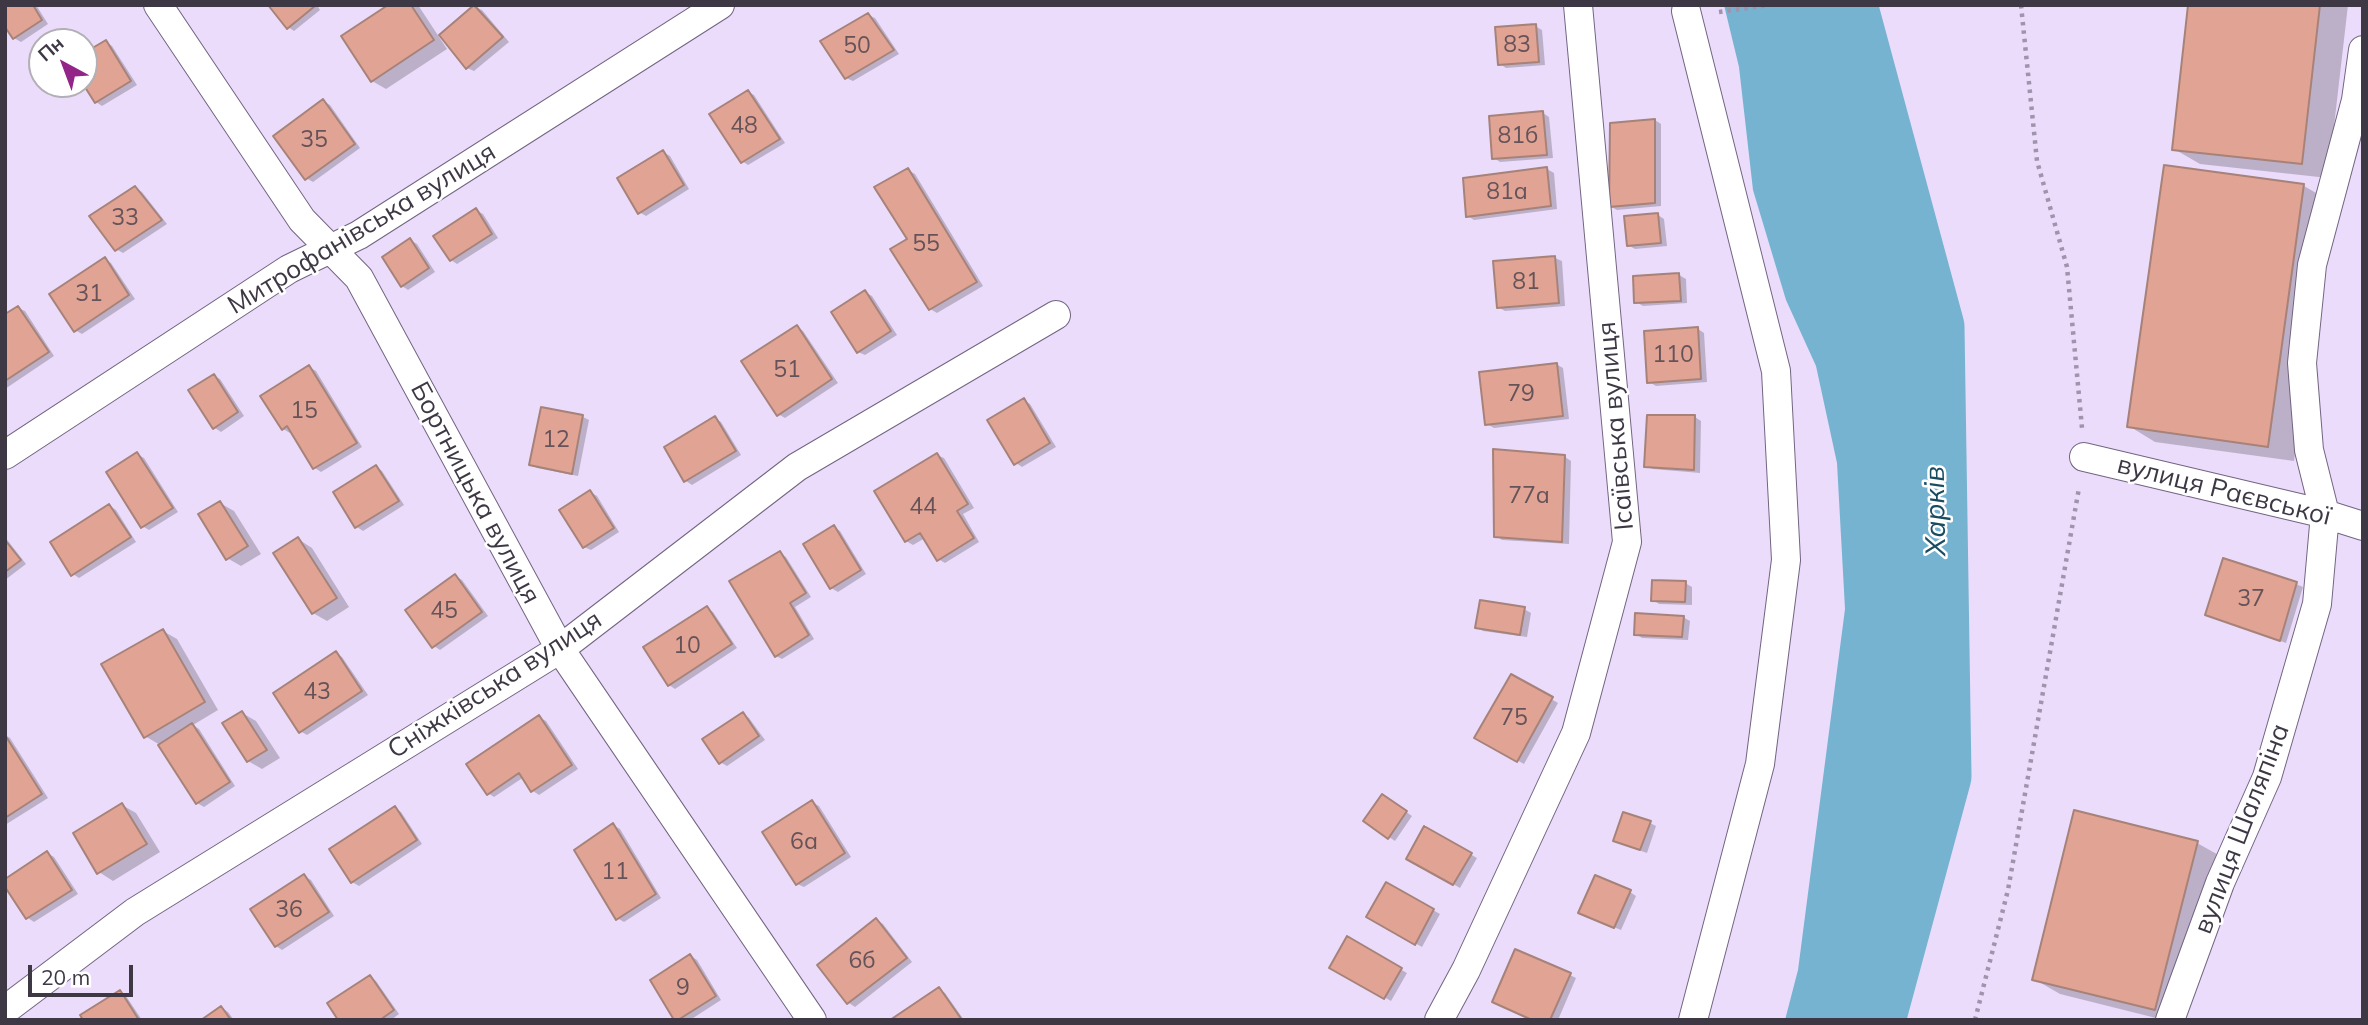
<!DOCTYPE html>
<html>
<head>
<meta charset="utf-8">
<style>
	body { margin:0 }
	#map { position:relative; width:2368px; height:1025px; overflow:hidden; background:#ebdcfc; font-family:Mulish,sans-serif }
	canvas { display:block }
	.frame { position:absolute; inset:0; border:7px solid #3e3845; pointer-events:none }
	.north { position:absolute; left:28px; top:28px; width:70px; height:70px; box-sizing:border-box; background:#fff; border:2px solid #b2afb5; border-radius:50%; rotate:319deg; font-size:19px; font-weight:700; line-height:28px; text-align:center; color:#3e3845 }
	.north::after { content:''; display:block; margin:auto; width:24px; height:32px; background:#922587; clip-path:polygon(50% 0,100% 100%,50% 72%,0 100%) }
	.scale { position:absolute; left:28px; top:965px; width:105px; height:32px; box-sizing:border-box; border:4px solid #3e3845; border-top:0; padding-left:9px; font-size:21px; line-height:24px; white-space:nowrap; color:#3e3845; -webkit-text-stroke:5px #fff; paint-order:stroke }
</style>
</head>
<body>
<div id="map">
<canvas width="2368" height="1025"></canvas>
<div class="frame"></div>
<div class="north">Пн</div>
<div class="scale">20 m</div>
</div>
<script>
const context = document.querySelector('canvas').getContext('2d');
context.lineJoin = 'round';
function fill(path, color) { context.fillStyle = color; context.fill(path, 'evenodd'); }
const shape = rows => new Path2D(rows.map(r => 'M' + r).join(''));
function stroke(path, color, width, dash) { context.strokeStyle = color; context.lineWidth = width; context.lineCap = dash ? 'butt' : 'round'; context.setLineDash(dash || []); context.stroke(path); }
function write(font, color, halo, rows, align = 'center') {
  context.font = font + ' Mulish,sans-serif'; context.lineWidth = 5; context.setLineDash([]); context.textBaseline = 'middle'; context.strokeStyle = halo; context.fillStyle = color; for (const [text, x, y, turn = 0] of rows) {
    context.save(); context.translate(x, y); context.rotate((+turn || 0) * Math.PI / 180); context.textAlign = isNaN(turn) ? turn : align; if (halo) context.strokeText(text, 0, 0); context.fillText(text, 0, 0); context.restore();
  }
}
fill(shape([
	[1724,5,1849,5,1874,70,1892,233,1927,419,1937,723,1868,1020,1785,1020,1798,970,1845,609,1837,463,1816,366,1786,300,1753,190,1739,67]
]), '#76b3d1');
fill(shape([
	[5,5,36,5,48,24,21,42,14,38],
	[271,5,317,5,320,10,294,31,288,27],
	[391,5,418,5,447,49,386,89,372,81],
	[2190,5,2348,5,2328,178,2200,164,2174,149],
	[475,7,482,10,509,42,474,71,467,68],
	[868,15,875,18,899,54,853,81,846,78],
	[1535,26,1542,30,1545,65,1506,68,1500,64],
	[106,42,112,46,137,85,102,106,96,102],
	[748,92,754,95,785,143,748,165,742,161],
	[323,101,330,105,360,148,313,182,306,178],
	[1543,113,1549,117,1553,158,1500,162,1494,158],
	[1655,120,1661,124,1661,206,1617,210,1610,206],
	[663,152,670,156,689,189,646,216,639,212],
	[1547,169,1554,173,1557,209,1474,220,1468,216],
	[908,170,915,174,983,286,937,313,930,309,892,250,909,239],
	[2304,186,2330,201,2294,461,2155,442,2129,426],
	[135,188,142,192,167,224,123,253,116,249],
	[476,210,483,214,498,238,457,264,451,260],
	[1658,215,1664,219,1667,246,1635,249,1628,245],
	[410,240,417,244,435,272,408,290,402,286],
	[1555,258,1562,261,1565,306,1505,311,1498,307],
	[105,259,111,263,135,299,82,334,75,330],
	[1679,275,1686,279,1687,303,1643,306,1636,302],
	[865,292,872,296,897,335,865,355,858,352],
	[18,308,25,311,54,356,5,389,5,316],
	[797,327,803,331,838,383,785,418,778,414],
	[1698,329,1704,333,1707,382,1656,386,1649,382],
	[1556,364,1563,368,1569,419,1494,428,1487,424],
	[309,367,316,371,362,447,321,472,315,468,292,431,290,433,283,429],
	[214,376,220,379,244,416,221,432,215,428],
	[1024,400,1030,404,1056,447,1022,467,1016,463],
	[583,417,589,420,578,476,537,468,531,464],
	[1695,417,1701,421,1700,473,1653,469,1646,466],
	[715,418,721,422,741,455,692,485,686,481],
	[137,454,144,458,178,512,149,530,142,526],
	[937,455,944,458,974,508,963,514,979,542,945,563,938,559,925,538,913,545,906,541],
	[1565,457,1571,461,1569,544,1502,540,1496,536],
	[376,467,382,471,404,505,363,531,357,527,335,493],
	[590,492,597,496,619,532,591,550,584,547],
	[220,503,234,511,261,554,241,566,227,558],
	[110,506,116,510,136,542,79,578,73,574],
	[834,527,840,531,866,574,838,592,831,588],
	[5,537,26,564,5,580],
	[298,539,312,548,349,607,327,621,313,613],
	[780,553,786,557,811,597,795,607,814,639,782,659,776,656],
	[455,576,462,580,488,616,440,650,434,646],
	[1685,583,1692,587,1692,605,1659,604,1653,600],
	[2296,584,2303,587,2286,643,2207,615],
	[707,608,713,612,737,648,675,689,669,685],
	[1524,609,1531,613,1527,637,1483,631,1477,627],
	[1683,617,1690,621,1688,640,1642,638,1636,634],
	[163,631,177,639,218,710,193,725,199,729,235,786,204,807,197,803,160,745,145,736],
	[336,653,342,657,368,695,307,735,300,731],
	[1512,676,1558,703,1524,764,1477,738],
	[242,713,256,721,280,758,262,769,248,761],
	[743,714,749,718,765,740,727,766,720,762],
	[539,717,546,721,578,769,539,795,533,791,524,777,494,797,488,793],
	[5,735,10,738,48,798,5,825],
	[1389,800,1412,816,1395,841,1389,837],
	[812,802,819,806,851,857,804,887,797,884],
	[122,805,136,813,160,852,113,881,99,872],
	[395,808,401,812,422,844,359,886,352,882],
	[1650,823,1656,826,1647,853,1621,844],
	[613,825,620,829,661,898,624,922,617,918],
	[1425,828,1477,858,1460,888,1408,858],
	[2197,843,2224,858,2164,1020,2060,994,2034,979],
	[47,853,54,857,78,894,34,922,28,918],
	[304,876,311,880,334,916,282,950,276,946],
	[1387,884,1440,914,1422,947,1368,917],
	[1630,892,1636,896,1621,930,1587,916],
	[877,920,883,924,912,962,855,1007,849,1003],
	[1347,939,1407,973,1391,1001,1331,967],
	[691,956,697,960,721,1000,690,1020,676,1020],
	[1570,975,1576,978,1558,1020,1534,1020],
	[370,977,376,981,399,1014,391,1020,340,1020],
	[939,989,945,993,964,1020,893,1020],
	[120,992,126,996,142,1020,85,1020],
	[222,1008,228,1012,234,1020,204,1020]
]), '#0003');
stroke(shape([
	[1846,5,1933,327,1940,776,1874,1020]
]), '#76b3d1', 63);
const building = shape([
	[5,5,33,5,42,20,13,39,5,27,5,5],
	[268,5,314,5,315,6,287,29,268,5],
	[388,5,411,5,434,40,371,82,341,36,388,5],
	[474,5,503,37,466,69,439,35,474,5],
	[2188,5,2320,5,2302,164,2172,150,2188,5],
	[868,13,894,50,845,79,820,41,868,13],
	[1536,24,1539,62,1498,65,1495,27,1536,24],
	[106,40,131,81,95,103,83,84,84,53,106,40],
	[748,90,780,139,741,163,709,114,748,90],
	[323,99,355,144,305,180,273,136,323,99],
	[1543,111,1547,155,1492,159,1489,116,1543,111],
	[1655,119,1655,203,1609,207,1610,123,1655,119],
	[663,150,684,185,638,214,617,178,663,150],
	[2164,165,2304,184,2268,447,2127,427,2164,165],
	[1547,167,1551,206,1466,217,1463,178,1547,167],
	[908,168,977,282,929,310,890,249,907,239,874,187,908,168],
	[135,186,162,220,115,251,89,216,135,186],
	[476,208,492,234,450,261,433,236,476,208],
	[1658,213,1661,243,1627,246,1624,216,1658,213],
	[410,238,429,268,401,287,382,257,410,238],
	[1555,256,1559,303,1497,308,1493,261,1555,256],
	[105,257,129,295,74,332,49,294,105,257],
	[1679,273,1681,301,1634,303,1633,276,1679,273],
	[865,290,891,331,857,353,831,312,865,290],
	[18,306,49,352,5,381,5,314,18,306],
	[797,325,832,379,777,416,741,361,797,325],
	[1698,327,1701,379,1647,383,1644,331,1698,327],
	[1557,363,1563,416,1485,425,1479,372,1557,363],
	[309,365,357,443,313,469,287,426,282,430,260,396,309,365],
	[214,374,238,412,213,429,188,390,214,374],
	[1024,398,1050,443,1014,465,987,420,1024,398],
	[541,407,583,415,572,474,529,465,541,407],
	[1647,415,1695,415,1694,470,1644,467,1647,415],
	[715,416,736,451,684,482,664,447,715,416],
	[1493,449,1565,455,1562,542,1494,537,1493,449],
	[137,452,173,508,141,528,106,472,137,452],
	[937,453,968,504,957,511,974,538,937,561,920,533,905,542,874,491,937,453],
	[376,465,399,501,355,528,333,492,376,465],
	[590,490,614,528,583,548,559,510,590,490],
	[220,501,248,546,226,560,198,514,220,501],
	[109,504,131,537,71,576,50,542,109,504],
	[834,525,861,570,830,589,803,544,834,525],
	[298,537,337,598,312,614,273,553,298,537],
	[5,540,21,560,5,572,5,540],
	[780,551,806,593,790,603,809,635,775,657,729,581,780,551],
	[2223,558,2297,582,2280,641,2205,615,2223,558],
	[455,574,482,612,432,648,405,610,455,574],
	[1652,580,1686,581,1685,602,1651,601,1652,580],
	[1480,600,1525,607,1520,635,1475,628,1480,600],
	[707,606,732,644,668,686,643,647,707,606],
	[1635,613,1684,616,1682,637,1634,635,1635,613],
	[163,629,205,702,144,738,101,664,163,629],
	[336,651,362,691,299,733,273,693,336,651],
	[1511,674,1553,697,1517,762,1474,738,1511,674],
	[242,711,267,750,247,762,222,723,242,711],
	[743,712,759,736,719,764,702,739,743,712],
	[539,715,572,765,531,792,519,773,487,795,466,764,539,715],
	[192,723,230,782,196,804,158,745,192,723],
	[5,735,42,794,5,818,5,735],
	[1382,794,1407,811,1388,839,1363,821,1382,794],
	[812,800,845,853,796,885,762,832,812,800],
	[122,803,147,844,97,874,73,833,122,803],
	[395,806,417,840,351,883,329,849,395,806],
	[2074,810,2198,841,2155,1010,2032,980,2074,810],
	[1623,812,1651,821,1640,850,1613,841,1623,812],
	[613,823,656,894,616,920,574,850,613,823],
	[1424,826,1472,853,1453,885,1406,859,1424,826],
	[47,851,72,890,26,919,5,887,5,879,47,851],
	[304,874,329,912,275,947,250,909,304,874],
	[1595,875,1631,890,1614,928,1578,913,1595,875],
	[1386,882,1434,909,1415,945,1366,917,1386,882],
	[876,918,907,958,847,1004,817,965,876,918],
	[1347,936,1402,968,1384,999,1329,968,1347,936],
	[1515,949,1571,973,1550,1020,1532,1020,1492,1002,1515,949],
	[690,954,716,996,678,1020,674,1020,650,980,690,954],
	[370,975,394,1010,380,1020,338,1020,327,1003,370,975],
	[939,987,962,1020,890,1020,939,987],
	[120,990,139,1020,83,1020,80,1015,120,990],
	[221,1006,231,1020,201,1020,221,1006]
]);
fill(building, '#e0a394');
stroke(building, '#a68279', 2);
const street = shape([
	[158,5,302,220,359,278,560,649,812,1020],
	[1686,11,1776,371,1786,560,1760,764,1693,1020],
	[5,455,289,269,359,235,720,5],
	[2084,457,2325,514,2363,526],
	[5,1010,135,912,560,649,797,467,1056,315],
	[1439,1020,1466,970,1576,733,1627,542,1578,5],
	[2170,1020,2220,883,2267,777,2317,604,2325,514,2309,450,2302,363,2312,265,2356,100,2363,50]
]);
stroke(street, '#726581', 30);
stroke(shape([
	[2021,5,2037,161,2067,267,2082,428],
	[1719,12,1770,5],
	[1975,1020,2008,890,2079,488]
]), '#9f94ab', 4.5, [3.5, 5]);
stroke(street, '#fff', 28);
write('23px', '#665359', null, [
	["83",1517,45],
	["50",857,46],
	["48",744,126],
	["81б",1518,136],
	["35",314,140],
	["81а",1507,192],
	["33",125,218],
	["55",926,244],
	["81",1526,282],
	["31",89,294],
	["110",1673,355],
	["51",787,370],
	["79",1521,394],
	["15",304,411],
	["12",556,440],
	["77а",1529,496],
	["44",923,507],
	["37",2251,599],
	["45",444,611],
	["10",687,646],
	["43",317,692],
	["75",1514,718],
	["6а",804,842],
	["11",615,872],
	["36",289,910],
	["6б",862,961],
	["9",683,988]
]);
write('26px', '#3e3845', '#fff', [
	["Митрофанівська вулиця",362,229,-31],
	["Ісаївська вулиця",1616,426,-95],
	["вулиця Раєвської",2224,491,14],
	["Бортницька вулиця",475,493,62],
	["Сніжківська вулиця",495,685,-33],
	["вулиця Шаляпіна",2242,829,-69]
]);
write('italic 28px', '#1a4c61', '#fff', [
	["Харків",1936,511,-91]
]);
</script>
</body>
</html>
